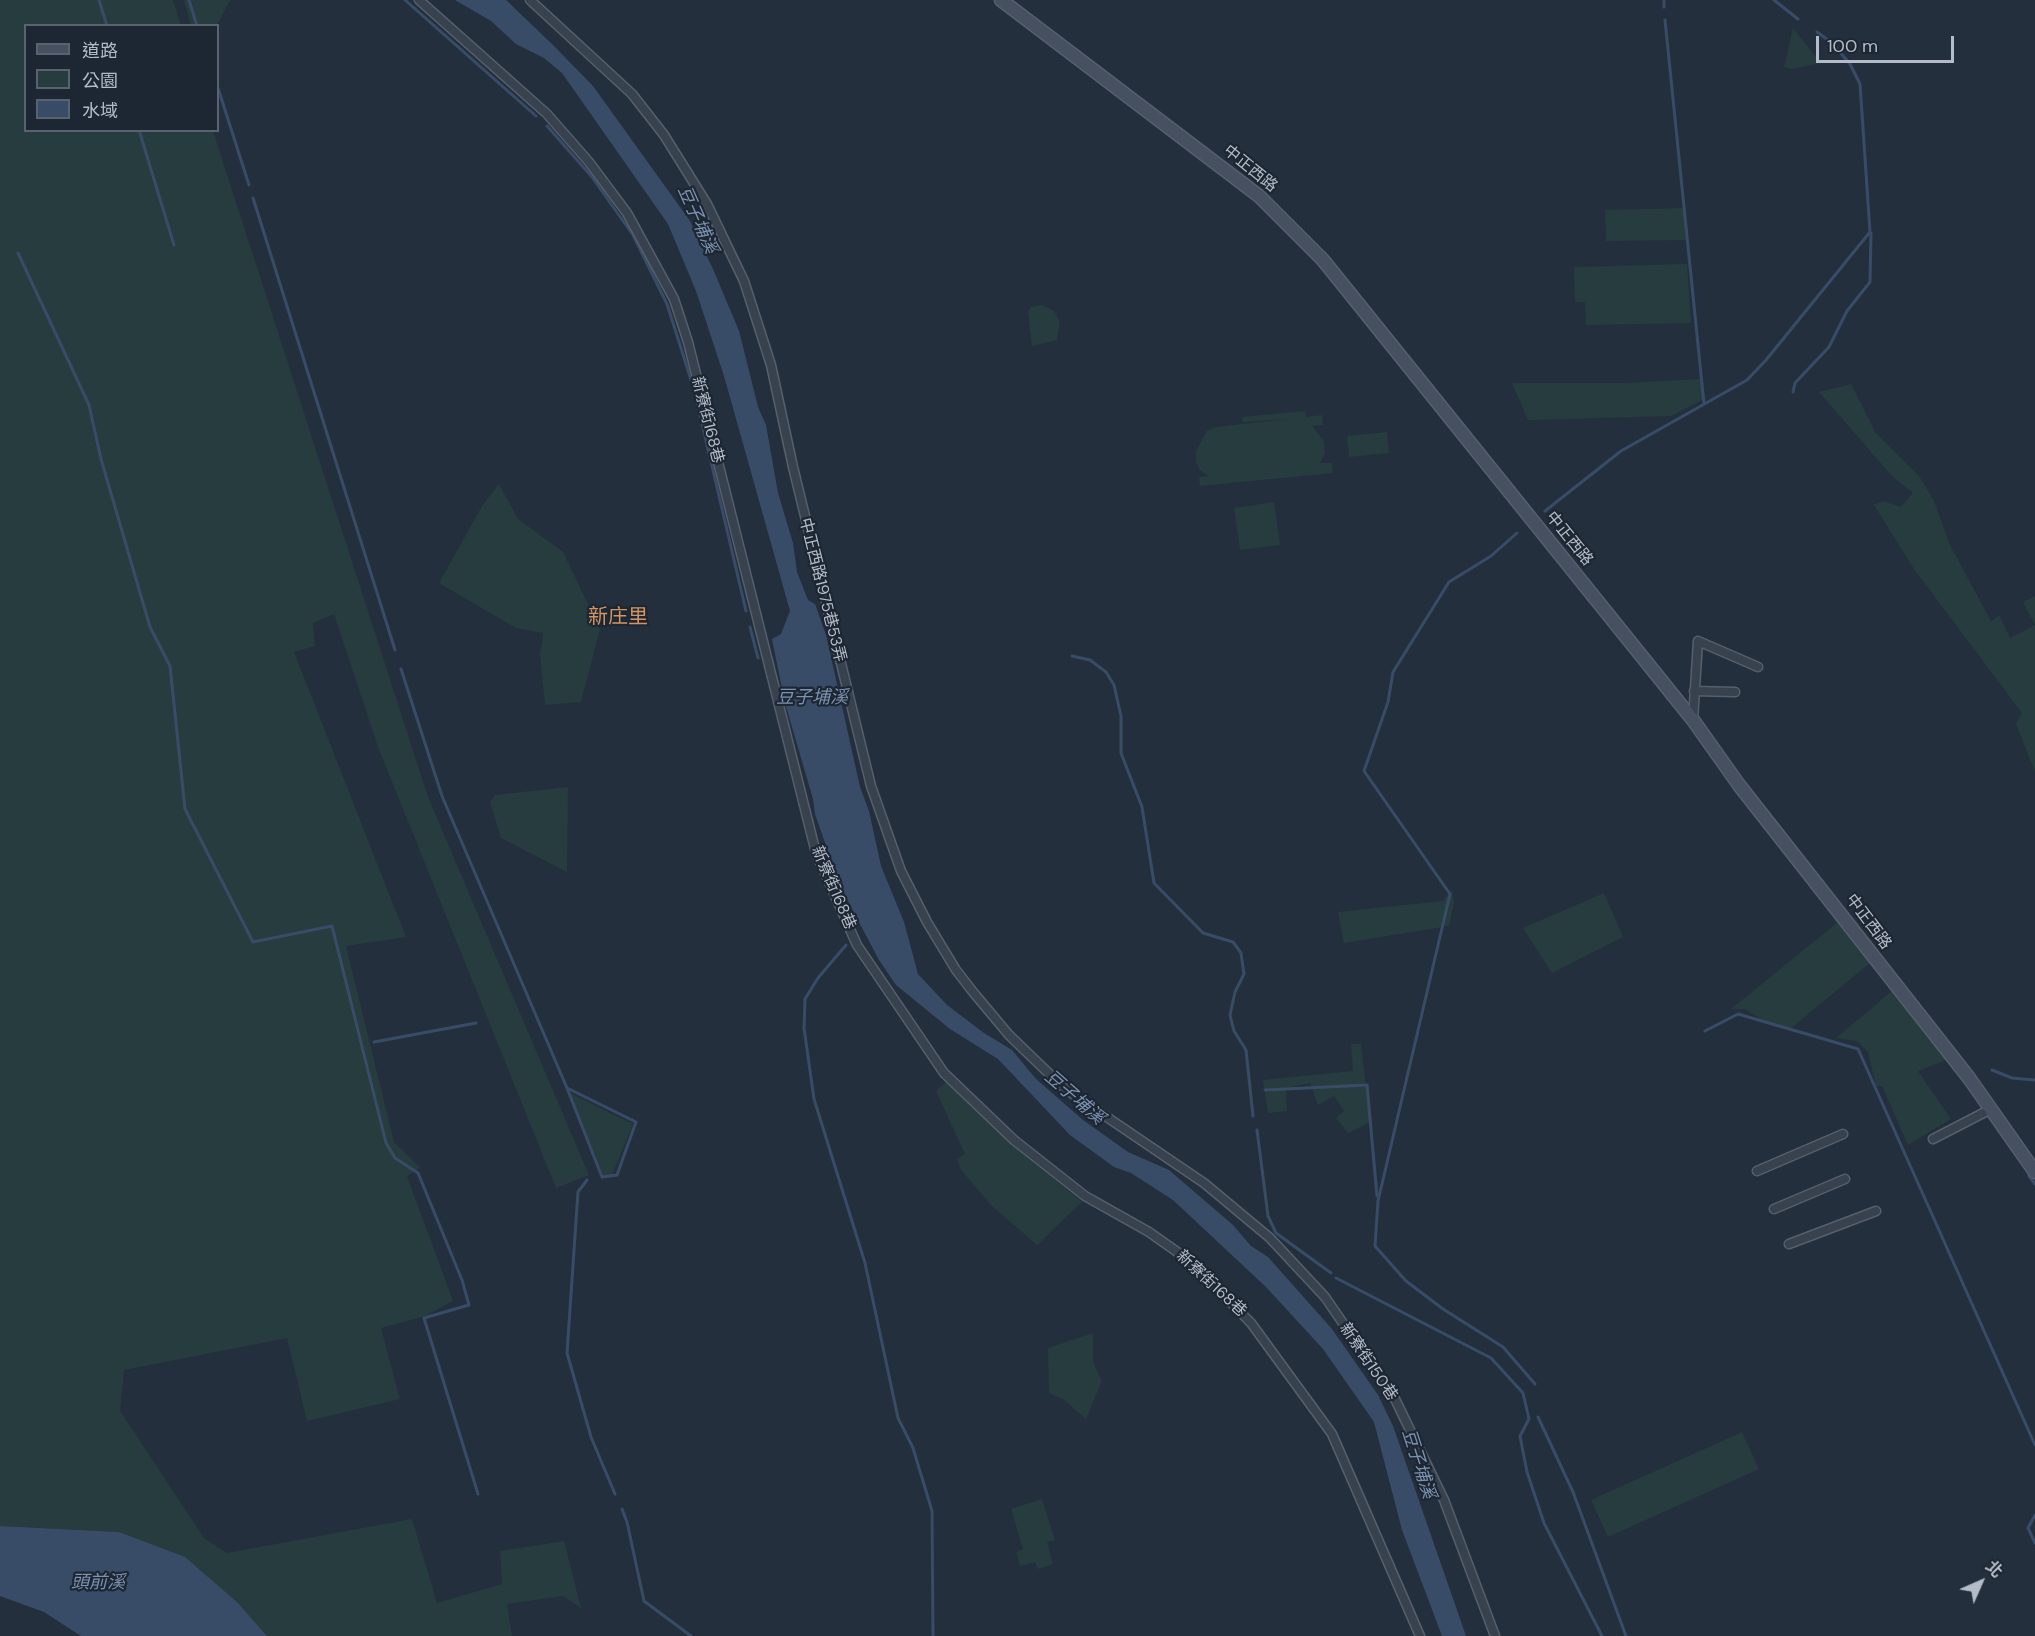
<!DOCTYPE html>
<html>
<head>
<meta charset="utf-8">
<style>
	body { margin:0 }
	#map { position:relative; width:2035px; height:1636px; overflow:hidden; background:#242f3e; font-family:"DM Sans","Noto Sans TC",sans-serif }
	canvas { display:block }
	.legend { position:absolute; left:24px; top:24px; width:195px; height:108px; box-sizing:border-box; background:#1d2633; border:2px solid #59626f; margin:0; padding:8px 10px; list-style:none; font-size:18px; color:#b4bcc9 }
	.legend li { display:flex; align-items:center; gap:12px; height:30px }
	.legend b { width:30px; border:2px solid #59626f }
	.north { position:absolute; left:1951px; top:1552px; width:60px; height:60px; -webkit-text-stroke:4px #1d2633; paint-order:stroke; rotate:45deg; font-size:16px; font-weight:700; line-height:24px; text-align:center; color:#b4bcc9 }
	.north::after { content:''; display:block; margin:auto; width:21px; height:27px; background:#b4bcc9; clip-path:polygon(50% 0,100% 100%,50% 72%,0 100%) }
	.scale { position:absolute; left:1816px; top:36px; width:138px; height:27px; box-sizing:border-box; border:3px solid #b4bcc9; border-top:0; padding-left:8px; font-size:18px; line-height:21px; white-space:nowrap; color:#b4bcc9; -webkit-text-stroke:4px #1d2633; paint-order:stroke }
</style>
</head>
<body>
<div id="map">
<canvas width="2035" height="1636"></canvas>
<ul class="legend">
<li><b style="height:8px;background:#465061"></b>道路</li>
<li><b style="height:16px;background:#263c3f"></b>公園</li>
<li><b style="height:16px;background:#394c67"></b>水域</li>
</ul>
<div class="north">北</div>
<div class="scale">100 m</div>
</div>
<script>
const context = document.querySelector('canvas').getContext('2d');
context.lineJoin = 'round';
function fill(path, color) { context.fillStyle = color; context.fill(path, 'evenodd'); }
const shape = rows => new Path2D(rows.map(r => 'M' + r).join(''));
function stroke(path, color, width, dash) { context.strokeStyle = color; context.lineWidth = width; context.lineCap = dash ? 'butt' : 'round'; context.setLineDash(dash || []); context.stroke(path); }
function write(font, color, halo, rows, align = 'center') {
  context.font = font + ' "DM Sans","Noto Sans TC",sans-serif'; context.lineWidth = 4.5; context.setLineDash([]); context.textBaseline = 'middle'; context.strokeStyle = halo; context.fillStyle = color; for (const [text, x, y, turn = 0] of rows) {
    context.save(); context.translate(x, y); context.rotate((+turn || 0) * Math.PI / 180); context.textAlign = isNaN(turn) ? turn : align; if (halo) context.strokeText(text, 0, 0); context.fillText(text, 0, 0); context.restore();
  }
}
fill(shape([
	[0,0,173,0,181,25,26,26,26,130,213,131,428,797,589,1175,556,1188,378,747,334,614,313,623,315,646,294,652,406,937,346,946,394,1142,420,1168,407,1176,453,1301,425,1316,381,1328,400,1399,307,1421,287,1338,124,1370,120,1411,204,1538,227,1553,412,1519,437,1603,502,1584,500,1551,564,1541,581,1608,563,1596,507,1604,512,1636,267,1636,238,1603,119,1532,0,1526],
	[184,0,230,0,217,25,191,26],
	[1793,28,1821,63,1792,69,1784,67],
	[1685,208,1686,240,1606,241,1605,210],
	[1687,264,1691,323,1586,325,1585,302,1575,302,1574,267],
	[1042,305,1054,311,1060,322,1057,340,1032,346,1028,312,1031,307],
	[1700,379,1706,398,1671,416,1528,420,1512,383,1625,383],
	[1851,384,1875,432,1919,476,1934,501,1950,545,1991,621,1999,615,2010,638,2035,625,2023,602,2035,596,2035,772,2016,724,2022,713,1914,569,1874,505,1883,501,1901,507,1913,493,1891,475,1819,392],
	[1305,411,1306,417,1322,415,1323,425,1312,426,1324,441,1325,453,1320,463,1332,463,1333,473,1200,486,1199,477,1208,476,1200,470,1196,462,1196,451,1207,431,1216,427,1286,419,1243,422,1242,417],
	[1387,432,1389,453,1349,457,1347,436],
	[499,484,518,519,563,552,600,629,581,702,545,705,540,655,543,633,516,628,439,583,482,506],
	[1274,502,1280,545,1240,550,1234,508],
	[568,787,567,872,501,838,490,802,495,795],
	[1452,889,1454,902,1449,926,1344,943,1338,912,1443,901],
	[1604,893,1623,937,1552,973,1523,928],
	[1838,922,1870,963,1790,1029,1773,1026,1745,1009,1731,1009],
	[1892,991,1946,1060,1918,1071,1951,1119,1908,1145,1882,1086,1876,1086,1868,1052,1857,1041,1836,1038],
	[1351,1044,1361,1044,1370,1122,1348,1133,1336,1118,1344,1111,1334,1096,1318,1105,1310,1083,1286,1088,1287,1111,1268,1113,1263,1080,1353,1071],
	[946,1082,1005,1138,1082,1202,1037,1245,991,1205,961,1170,957,1159,965,1154,936,1091],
	[568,1092,633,1124,612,1175,603,1175],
	[1093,1333,1093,1362,1102,1381,1086,1419,1063,1399,1049,1393,1048,1348],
	[1742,1432,1759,1469,1608,1537,1591,1500],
	[1042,1499,1055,1540,1047,1542,1053,1564,1038,1569,1035,1562,1020,1566,1016,1552,1023,1549,1011,1509]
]), '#263c3f');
fill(shape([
	[455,0,506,0,553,45,593,86,690,221,713,269,739,331,758,407,766,425,778,493,793,543,797,572,808,600,815,604,826,635,860,787,869,811,881,866,904,922,918,974,947,1005,984,1033,1012,1050,1036,1079,1083,1120,1128,1152,1169,1170,1233,1225,1251,1246,1268,1257,1332,1329,1378,1395,1393,1426,1466,1636,1442,1636,1402,1530,1374,1422,1323,1349,1266,1287,1173,1200,1131,1173,1114,1167,1070,1135,998,1059,950,1029,896,985,879,960,840,886,815,814,813,799,785,703,772,639,781,634,790,611,724,376,696,291,668,224,562,73,544,58,516,44,491,21],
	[0,1526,119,1532,185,1557,238,1603,267,1636,81,1636,44,1612,0,1596]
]), '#394c67');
stroke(shape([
	[99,0,107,26],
	[189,0,197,26],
	[405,0,536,116],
	[1664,0,1664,7],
	[1774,0,1798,19],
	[1665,20,1704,404],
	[218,88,249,185],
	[547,126,592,177,633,235,667,304,692,383],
	[139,130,174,245],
	[253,198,395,650],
	[18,253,89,405,101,459,150,627,170,666,185,809,253,942,332,926,386,1143,395,1158,418,1173,462,1280,469,1305,424,1318,478,1494],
	[1793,392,1795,383,1829,347,1847,311,1870,282,1871,233],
	[696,398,746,611],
	[1545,511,1621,451,1747,380,1766,360,1870,232,1860,84,1850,64,1832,43,1817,32],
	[1517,533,1491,556,1449,582,1393,672,1388,702,1364,771,1450,894,1378,1201,1375,1246,1406,1281,1443,1309,1503,1347,1535,1384],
	[750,627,758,658],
	[1072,656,1090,660,1106,672,1114,685,1121,716,1121,753,1142,807,1154,883,1203,933,1233,942,1241,953,1244,974,1235,992,1230,1015,1234,1031,1246,1050,1253,1116],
	[401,669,442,796,567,1088,602,1177,617,1175,636,1122,567,1088],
	[846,945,818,978,805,999,804,1028,814,1099,865,1263,898,1418,913,1448,932,1511,933,1636],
	[1705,1031,1738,1014,1858,1049,2035,1445],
	[374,1042,476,1023],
	[1992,1070,2012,1078,2035,1080],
	[1265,1090,1367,1085,1377,1196],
	[1257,1130,1268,1216,1276,1233,1331,1273],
	[2029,1176,2035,1184],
	[587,1180,578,1192,567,1353,591,1437,615,1494],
	[1336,1278,1491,1358,1523,1393,1529,1419,1520,1436,1527,1472,1544,1523,1602,1636],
	[1538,1417,1573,1492,1626,1636],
	[622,1509,627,1522,644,1601,691,1636],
	[2035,1515,2028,1528,2035,1543]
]), '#394c67', 3);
const minor = shape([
	[419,0,547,114,589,162,627,213,674,299,688,342,816,853,857,945,944,1073,1014,1140,1085,1196,1149,1232,1190,1261,1251,1323,1332,1434,1420,1636],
	[530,0,632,94,664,135,707,204,744,281,771,365,793,467,871,786,901,871,927,922,956,970,973,992,1009,1035,1064,1088,1204,1183,1270,1238,1325,1297,1395,1399,1444,1500,1495,1636],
	[1694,691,1735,692],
	[1693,720,1698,641,1758,667],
	[1933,1139,1991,1109],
	[1757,1171,1843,1134],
	[1774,1209,1845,1179],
	[1789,1244,1876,1211]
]);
const secondary = shape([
	[1001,0,1259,196,1323,260,1693,720,1739,785,1969,1078,2035,1172]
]);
stroke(minor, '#565f6c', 11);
stroke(secondary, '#565f6c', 15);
stroke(minor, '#38414e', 8);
stroke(secondary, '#465061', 12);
write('16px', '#b4bcc9', '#1d2633', [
	["中正西路",1250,169,39],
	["新寮街168巷",707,420,76],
	["中正西路",1569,539,51],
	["中正西路1975巷53弄",822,590,76],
	["新寮街168巷",833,888,67],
	["中正西路",1868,922,53],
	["新寮街168巷",1211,1284,43],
	["新寮街150巷",1368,1362,56]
]);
write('italic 18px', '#7c92b1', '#1d2633', [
	["豆子埔溪",697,220,66],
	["豆子埔溪",812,698],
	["豆子埔溪",1074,1098,41],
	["豆子埔溪",1418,1464,72],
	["頭前溪",98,1583]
]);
write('20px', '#d59563', '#1d2633', [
	["新庄里",618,618]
]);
</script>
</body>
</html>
